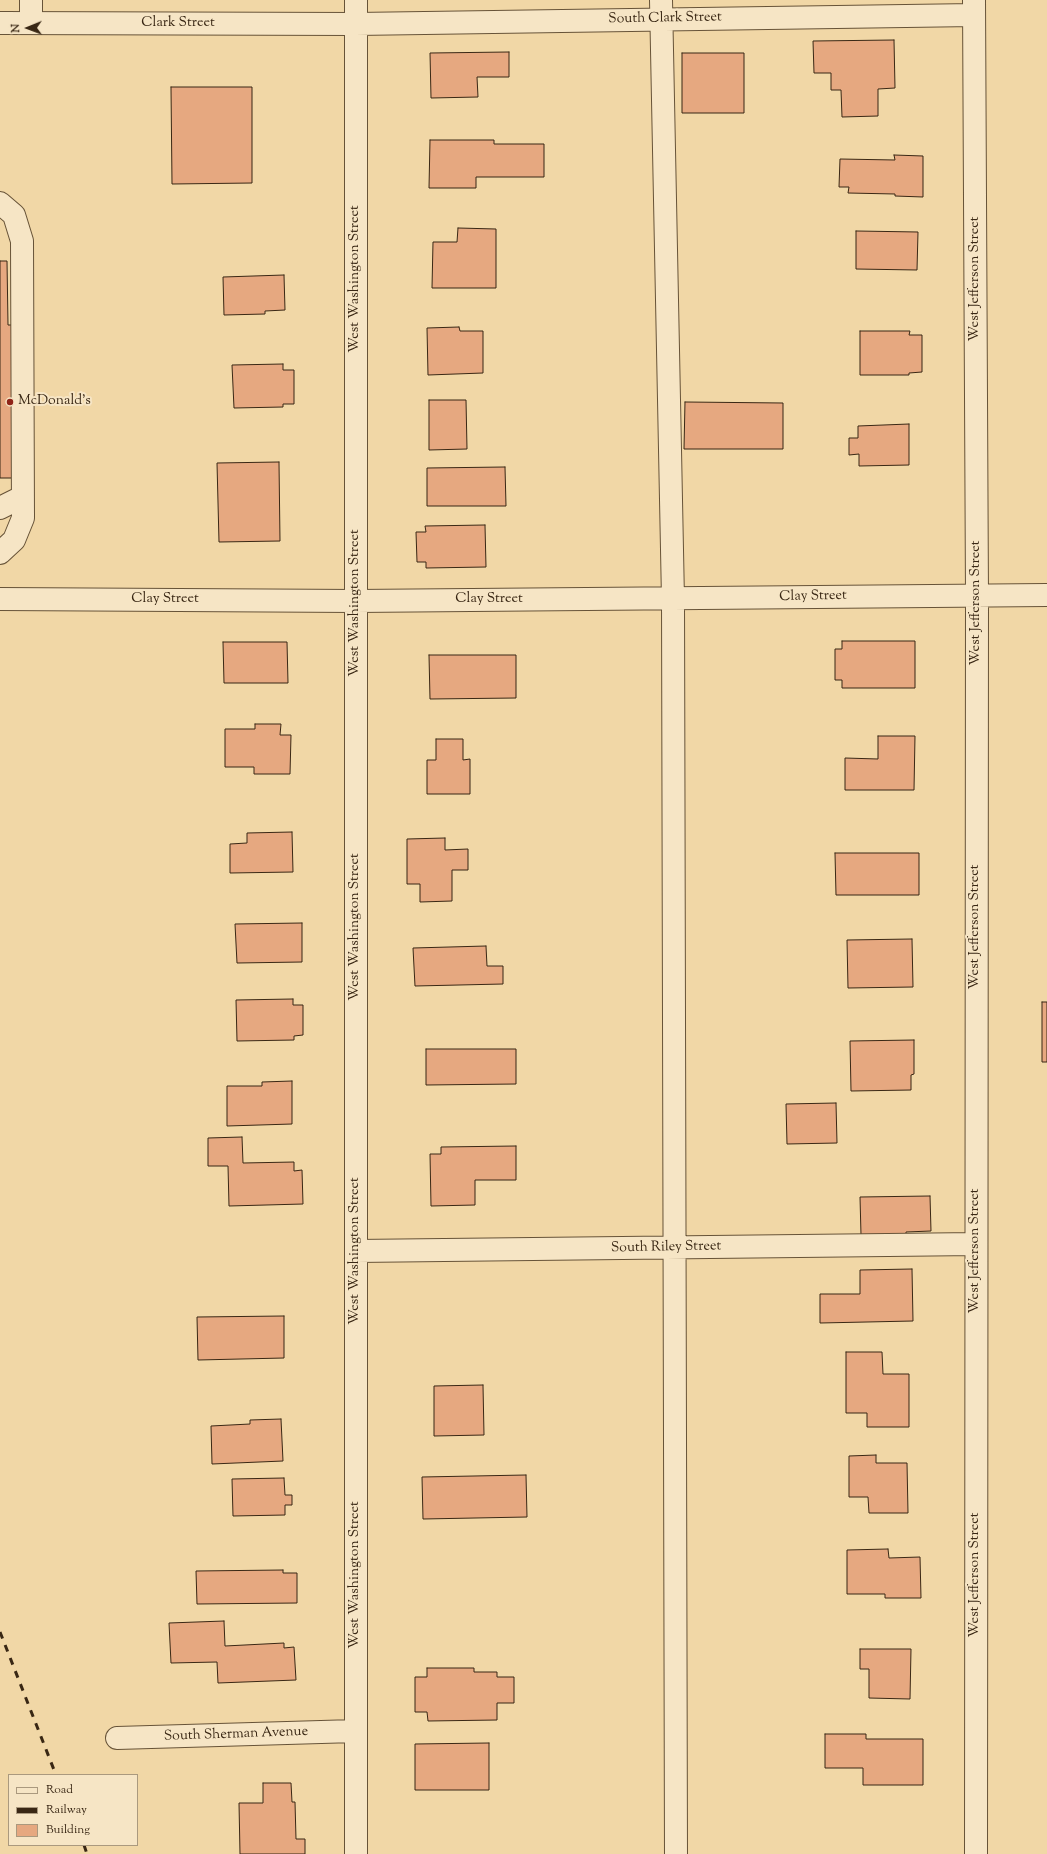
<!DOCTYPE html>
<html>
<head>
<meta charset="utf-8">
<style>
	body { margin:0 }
	#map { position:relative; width:1047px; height:1854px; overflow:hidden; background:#f1d7a6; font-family:"Sorts Mill Goudy",serif }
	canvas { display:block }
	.legend { position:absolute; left:8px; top:1774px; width:130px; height:72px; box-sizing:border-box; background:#f6e5c5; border:1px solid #aa997e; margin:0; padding:5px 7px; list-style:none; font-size:12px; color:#392714 }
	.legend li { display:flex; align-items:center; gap:8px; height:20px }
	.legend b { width:20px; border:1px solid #aa997e }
	.north { position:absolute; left:8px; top:8px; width:40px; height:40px; -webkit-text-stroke:3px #f6e5c5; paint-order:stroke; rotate:269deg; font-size:11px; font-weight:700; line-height:16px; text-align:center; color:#392714 }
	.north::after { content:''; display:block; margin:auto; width:14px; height:18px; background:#392714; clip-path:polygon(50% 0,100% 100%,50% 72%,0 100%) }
</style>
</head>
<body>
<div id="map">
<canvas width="1047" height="1854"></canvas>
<ul class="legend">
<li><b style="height:5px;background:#f6e5c5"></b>Road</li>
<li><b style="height:5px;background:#392714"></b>Railway</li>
<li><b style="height:11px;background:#e6a880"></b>Building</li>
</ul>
<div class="north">N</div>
</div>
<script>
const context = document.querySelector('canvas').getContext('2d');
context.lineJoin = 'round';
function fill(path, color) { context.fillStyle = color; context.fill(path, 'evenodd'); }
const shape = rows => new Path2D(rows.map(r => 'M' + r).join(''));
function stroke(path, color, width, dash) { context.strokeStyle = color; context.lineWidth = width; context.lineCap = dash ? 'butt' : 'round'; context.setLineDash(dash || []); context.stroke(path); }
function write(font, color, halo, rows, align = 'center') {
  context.font = font + ' "Sorts Mill Goudy",serif'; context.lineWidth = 4; context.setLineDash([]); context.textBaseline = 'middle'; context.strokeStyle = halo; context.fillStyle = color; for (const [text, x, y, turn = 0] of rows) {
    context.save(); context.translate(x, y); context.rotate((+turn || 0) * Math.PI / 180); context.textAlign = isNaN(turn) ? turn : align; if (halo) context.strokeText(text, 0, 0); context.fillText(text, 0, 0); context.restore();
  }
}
const building = shape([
	[894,40,895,88,878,89,878,116,842,117,841,90,831,90,831,73,814,73,813,41,894,40],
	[509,52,509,77,477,77,478,97,431,98,430,53,509,52],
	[682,53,744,53,744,113,682,113,682,53],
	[171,87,252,87,252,183,172,184,171,87],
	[430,140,494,140,494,144,544,144,544,177,476,177,476,188,429,188,430,140],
	[894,155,923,156,923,197,895,196,895,194,848,193,849,187,839,187,840,159,895,160,894,155],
	[458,228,496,229,496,288,432,288,433,242,457,242,458,228],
	[856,231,918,232,917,270,856,269,856,231],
	[0,261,7,261,8,325,19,325,20,478,0,478,0,261],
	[284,275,285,310,265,311,265,314,224,315,223,277,284,275],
	[459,327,460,331,483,331,483,373,428,375,427,328,459,327],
	[860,331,910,331,909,335,922,335,922,372,909,373,909,375,860,375,860,331],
	[283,364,283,370,294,370,294,404,283,404,283,407,234,408,232,365,283,364],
	[429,400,466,400,467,449,429,450,429,400],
	[685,402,783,403,783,449,684,449,685,402],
	[909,424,909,465,859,466,859,454,849,455,849,438,858,438,858,426,909,424],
	[279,462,280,541,219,542,217,463,279,462],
	[505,467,506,506,427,506,427,468,505,467],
	[485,525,486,567,426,568,426,562,417,562,416,532,426,532,425,526,485,525],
	[842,641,915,641,915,688,842,688,842,680,835,680,835,649,842,649,842,641],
	[223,642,287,642,288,683,224,683,223,642],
	[429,655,516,655,516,698,430,699,429,655],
	[255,724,281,724,280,735,291,735,290,774,254,774,254,767,225,767,225,729,255,729,255,724],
	[878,736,915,736,914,790,845,790,845,758,878,759,878,736],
	[436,739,463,739,463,760,470,759,470,794,427,794,427,760,436,760,436,739],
	[292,832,293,872,230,873,230,844,247,843,247,833,292,832],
	[445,838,445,850,468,849,468,870,452,870,452,901,420,902,420,884,407,884,407,839,445,838],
	[835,853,919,853,919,895,836,895,835,853],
	[302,923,302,962,237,963,235,924,302,923],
	[912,939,913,987,848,988,847,940,912,939],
	[486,946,487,966,503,966,503,984,415,986,413,948,486,946],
	[293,999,293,1005,303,1005,303,1035,294,1036,294,1040,237,1041,236,1000,293,999],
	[1042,1002,1047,1002,1047,1062,1042,1062,1042,1002],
	[914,1040,914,1074,911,1075,911,1090,851,1091,850,1041,914,1040],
	[426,1049,516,1049,516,1084,426,1085,426,1049],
	[292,1081,292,1124,227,1126,227,1086,262,1086,262,1082,292,1081],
	[836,1103,837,1143,787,1144,786,1104,836,1103],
	[242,1137,243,1163,294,1162,294,1171,302,1170,303,1204,229,1206,228,1166,208,1166,208,1138,242,1137],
	[516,1146,516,1180,475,1180,475,1205,431,1206,430,1154,441,1154,441,1147,516,1146],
	[930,1196,931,1231,906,1232,906,1234,861,1235,860,1197,930,1196],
	[912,1269,913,1321,820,1323,820,1294,860,1294,860,1270,912,1269],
	[284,1316,284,1358,198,1360,197,1317,284,1316],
	[846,1352,882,1352,883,1374,909,1374,909,1427,867,1427,867,1413,846,1413,846,1352],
	[483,1385,484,1435,434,1436,434,1386,483,1385],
	[281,1419,283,1461,212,1464,211,1426,250,1424,250,1420,281,1419],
	[876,1455,876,1463,907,1463,908,1513,869,1513,868,1497,849,1497,849,1456,876,1455],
	[526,1475,527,1517,423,1519,422,1477,526,1475],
	[284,1478,285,1495,292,1495,292,1505,285,1505,285,1515,233,1516,232,1479,284,1478],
	[888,1549,889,1558,920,1557,921,1598,885,1598,885,1594,847,1594,847,1550,888,1549],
	[283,1570,283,1573,297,1573,297,1603,197,1604,196,1571,283,1570],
	[224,1621,225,1646,284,1643,284,1648,294,1647,296,1680,218,1683,217,1662,171,1663,169,1623,224,1621],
	[860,1649,911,1649,910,1699,869,1698,869,1669,860,1669,860,1649],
	[427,1668,474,1668,474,1672,497,1672,497,1677,514,1677,514,1703,497,1703,497,1720,428,1721,427,1712,415,1712,415,1677,427,1677,427,1668],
	[825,1734,866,1734,866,1739,923,1739,923,1785,863,1785,863,1768,825,1768,825,1734],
	[489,1743,489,1790,415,1790,415,1744,489,1743],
	[263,1783,291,1783,292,1802,295,1802,296,1839,305,1839,305,1854,240,1854,239,1803,263,1803,263,1783]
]);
fill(building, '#e6a880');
stroke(building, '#392714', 1);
const minor = shape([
	[31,0,31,23],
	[661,0,673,599,676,1854],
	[974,0,977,595,976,1854],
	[0,23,356,24,974,15],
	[0,203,14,215,22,241,23,518,14,540,0,553],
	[0,508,22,497],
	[0,599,356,601,1047,595],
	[356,1251,976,1244],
	[117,1738,355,1731],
	[356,1854,356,0]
]);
stroke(minor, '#675338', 24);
stroke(minor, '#f6e5c5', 22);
stroke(shape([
	[0,1632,56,1775],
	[84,1845,87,1854]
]), '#392714', 3, [7, 7]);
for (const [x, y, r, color] of [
	[10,402,4,"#8f2418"]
]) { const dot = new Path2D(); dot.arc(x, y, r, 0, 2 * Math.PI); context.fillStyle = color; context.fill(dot); stroke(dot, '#f6e5c5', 1.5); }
write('14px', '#392714', '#f6e5c5', [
	["South Clark Street",665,19,-1],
	["Clark Street",178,24],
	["West Washington Street",356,279,-90],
	["West Jefferson Street",976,279,-90],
	["Clay Street",813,597,-1],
	["Clay Street",165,600],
	["Clay Street",489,600],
	["West Washington Street",356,603,-90],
	["West Jefferson Street",977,603,-90],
	["West Washington Street",356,927,-90],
	["West Jefferson Street",976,927,-90],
	["South Riley Street",666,1248,-1],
	["West Washington Street",356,1251,-90],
	["West Jefferson Street",976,1251,-90],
	["West Washington Street",356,1575,-90],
	["West Jefferson Street",976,1575,-90],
	["South Sherman Avenue",236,1735,-2]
]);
write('14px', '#392714', '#f6e5c5', [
	["McDonald's",18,402]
], 'left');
</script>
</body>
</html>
